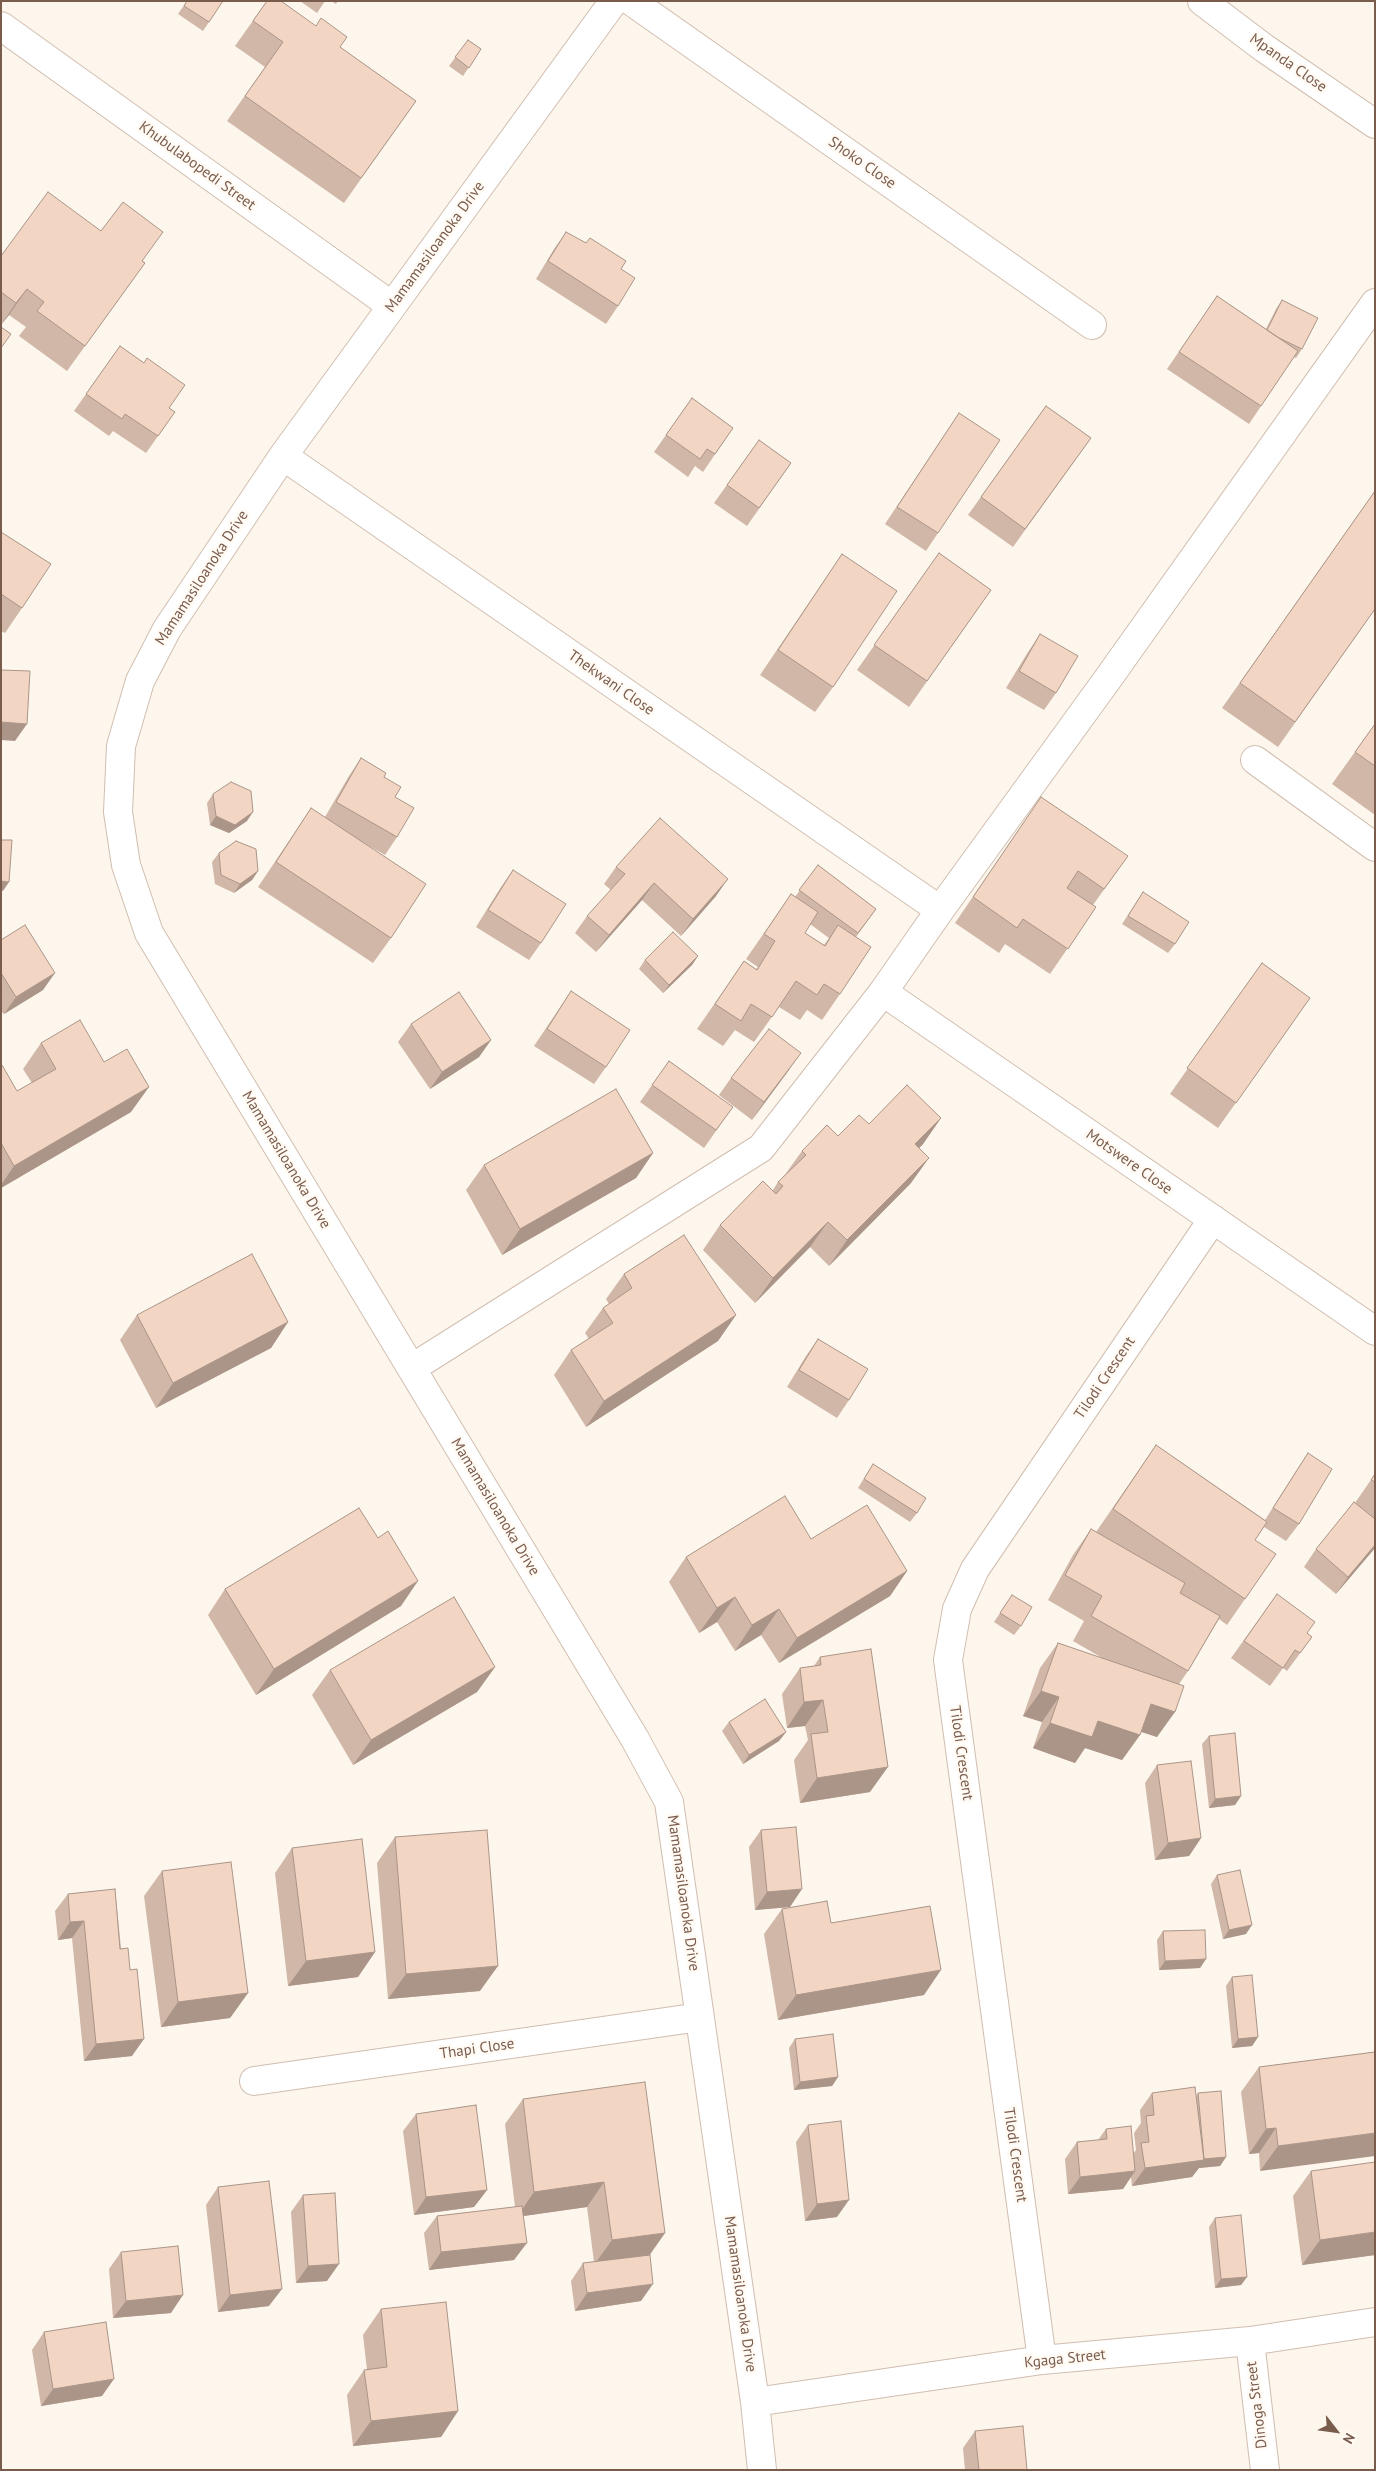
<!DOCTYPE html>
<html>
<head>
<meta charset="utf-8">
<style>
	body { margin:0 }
	#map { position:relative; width:1376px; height:2471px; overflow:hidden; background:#fdf6ec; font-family:"PT Sans",sans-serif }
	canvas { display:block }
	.frame { position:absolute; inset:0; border:2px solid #7a5c4d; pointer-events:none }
	.north { position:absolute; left:1311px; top:2406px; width:50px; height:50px; -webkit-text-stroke:4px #fffaf3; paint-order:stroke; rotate:120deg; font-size:14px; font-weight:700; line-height:20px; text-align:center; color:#7a5c4d }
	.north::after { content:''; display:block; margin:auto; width:18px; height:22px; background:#7a5c4d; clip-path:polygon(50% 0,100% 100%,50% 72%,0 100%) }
</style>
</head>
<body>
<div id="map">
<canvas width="1376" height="2471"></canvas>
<div class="frame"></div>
<div class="north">N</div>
</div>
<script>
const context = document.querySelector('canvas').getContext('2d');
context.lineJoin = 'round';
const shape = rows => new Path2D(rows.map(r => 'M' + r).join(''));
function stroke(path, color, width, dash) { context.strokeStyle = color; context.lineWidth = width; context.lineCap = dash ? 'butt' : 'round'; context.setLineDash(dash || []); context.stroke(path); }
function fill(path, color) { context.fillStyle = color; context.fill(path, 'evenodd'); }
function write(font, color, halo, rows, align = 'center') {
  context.font = font + ' "PT Sans",sans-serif'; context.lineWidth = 5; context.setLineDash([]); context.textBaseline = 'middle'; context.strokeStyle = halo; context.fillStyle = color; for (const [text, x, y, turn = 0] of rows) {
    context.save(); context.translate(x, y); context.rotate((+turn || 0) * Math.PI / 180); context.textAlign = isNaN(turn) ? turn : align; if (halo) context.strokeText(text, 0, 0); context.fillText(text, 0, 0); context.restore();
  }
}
const minor = shape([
	[614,1,283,456,167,629,140,681,121,746,118,812,126,865,149,933,635,1739,669,1802,755,2402,762,2470],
	[631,1,1092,325],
	[1202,1,1264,48,1375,124],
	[1,26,392,306],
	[283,456,940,910],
	[1255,760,1375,847],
	[883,992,1375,1331],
	[412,1368,761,1148,883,992,940,910,1107,680,1375,303],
	[254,2081,700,2017],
	[1250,2341,1265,2470],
	[1042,2360,948,1660,957,1609,975,1569,1213,1219],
	[755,2402,1042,2360,1250,2341,1375,2322]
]);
stroke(minor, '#d1beb0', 30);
stroke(minor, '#fff', 28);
fill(shape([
	[187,1,223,1,203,31,178,14],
	[267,1,340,47,416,101,344,203,227,121,265,67,235,46],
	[300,1,325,1,317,13],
	[331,1,338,1,336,4],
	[468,40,481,49,463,76,449,66],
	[566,232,621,269,618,306,606,324,536,279,554,249],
	[1,256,143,261,145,263,67,371,19,336,26,327,9,315,1,325],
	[1217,296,1266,329,1276,309,1282,300,1302,349,1296,358,1294,357,1249,424,1167,369],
	[120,346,144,363,169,408,175,412,146,453,113,431,109,436,74,411],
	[692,398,733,428,703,472,695,466,688,477,654,452],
	[1046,406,1091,438,1013,547,968,515],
	[959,413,938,533,926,551,885,524],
	[759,440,791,463,747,526,714,503],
	[1375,491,1375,609,1278,747,1222,708],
	[1,532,22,608,5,633,1,631],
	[939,553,991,590,909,707,857,670],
	[842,554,833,687,815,712,760,675],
	[1040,634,1056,693,1044,710,1006,688,1028,652],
	[1375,724,1375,815,1332,784],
	[361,758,384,777,395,797,397,837,385,855,362,842,391,938,373,963,258,887,311,808,325,817,349,776],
	[213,794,247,821,229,833,210,825,207,803],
	[1024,822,1128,856,1093,905,1096,907,1050,974,1005,944,999,953,955,923],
	[219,853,258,871,252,880,234,893,215,884,212,862],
	[818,865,876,909,856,937,840,994,822,1020,807,1010,800,1020,779,1007,754,1042,735,1030,723,1046,697,1029,744,961,756,969,758,967,746,959,791,894,795,897],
	[810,924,829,938,824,945,805,933],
	[616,867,716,896,681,936,642,900,596,952,575,933,587,916,611,890,604,884],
	[513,870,541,943,529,960,476,927,501,887],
	[1143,892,1175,944,1168,953,1122,924],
	[1,940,43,990,4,1014,1,1011],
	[698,956,692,965,663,993,639,969,645,960],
	[1262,963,1310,998,1218,1128,1170,1094],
	[571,991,606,1067,594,1084,534,1046],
	[411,1024,491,1040,479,1057,430,1089,398,1042],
	[41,1043,131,1112,1,1188,1,1066,17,1091,32,1083,23,1069],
	[669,1061,733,1107,704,1148,640,1102],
	[789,1070,752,1120,719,1095,731,1078],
	[941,1118,923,1144,919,1148,911,1183,829,1266,810,1247,755,1303,703,1250,720,1225,773,1190,778,1182,784,1176,802,1151,869,1124],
	[653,1153,636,1178,502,1255,466,1190,484,1165],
	[624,1274,736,1315,718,1341,586,1427,554,1375,571,1350,589,1339,585,1333,603,1308,609,1304,606,1299],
	[137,1315,288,1322,271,1348,156,1408,120,1340],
	[818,1339,849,1400,837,1418,787,1387,806,1356],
	[1156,1445,1265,1520,1296,1471,1308,1453,1299,1524,1286,1541,1264,1527,1255,1540,1245,1599,1227,1625,1219,1619,1188,1671,1179,1684,1157,1737,1141,1732,1140,1735,1122,1760,1085,1748,1075,1763,1033,1748,1042,1722,1023,1716,1040,1668,1058,1643,1104,1659,1073,1641,1084,1621,1048,1600,1073,1555,1091,1529,1096,1532],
	[873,1464,917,1513,910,1522,858,1488],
	[1375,1474,1375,1548,1336,1594,1304,1567,1316,1549,1355,1503],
	[811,1539,907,1571,890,1596,779,1663,761,1635,735,1651,717,1622,699,1633,669,1582,686,1557],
	[225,1589,401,1606,256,1695,208,1615],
	[1277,1594,1307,1633,1312,1637,1287,1671,1283,1668,1270,1686,1231,1658],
	[1012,1595,1021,1626,1014,1635,994,1622],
	[820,1657,870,1792,800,1803,794,1760,808,1740,805,1726,787,1728,782,1694,800,1668,814,1666],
	[495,1667,477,1692,353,1765,312,1695,330,1670],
	[729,1722,786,1732,779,1741,743,1764,722,1731],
	[1209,1736,1241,1796,1235,1805,1209,1808,1202,1744],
	[1157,1765,1201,1838,1189,1856,1155,1860,1145,1783],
	[761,1830,790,1907,755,1910,749,1847],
	[395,1837,480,1991,388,1999,377,1863],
	[292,1848,375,1952,358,1977,288,1986,275,1873],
	[162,1871,248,1993,230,2018,161,2027,144,1896],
	[1217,1875,1246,1934,1223,1939,1211,1884],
	[115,1889,132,2056,84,2061,72,1938,58,1940,55,1911,68,1894],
	[782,1909,924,1995,778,2020,764,1934],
	[1163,1931,1206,1959,1200,1968,1159,1970,1157,1940],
	[1232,1977,1258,2037,1252,2046,1232,2048,1226,1986],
	[795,2039,838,2077,832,2086,794,2090,789,2048],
	[1375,2052,1260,2171,1259,2153,1249,2154,1241,2092,1259,2067],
	[1152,2093,1196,2096,1198,2093,1226,2157,1220,2166,1199,2168,1192,2177,1132,2186,1131,2177,1123,2189,1068,2194,1065,2159,1077,2142,1098,2140,1106,2129,1133,2154,1136,2150,1134,2133,1141,2123,1140,2110],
	[523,2099,665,2233,650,2255,641,2301,575,2311,571,2281,583,2263,594,2262,587,2207,523,2216,514,2260,429,2270,424,2233,437,2216,515,2207,505,2124],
	[416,2114,487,2190,474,2207,414,2215,403,2131],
	[808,2125,837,2217,805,2221,796,2142],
	[1311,2171,1375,2255,1302,2265,1293,2196],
	[218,2187,269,2306,218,2312,206,2205],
	[303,2195,327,2281,296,2283,291,2212],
	[1215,2218,1247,2277,1241,2285,1215,2288,1209,2227],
	[121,2252,171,2313,113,2318,109,2269],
	[381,2309,458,2411,441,2437,353,2446,347,2395,364,2370,367,2370,363,2335],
	[44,2332,102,2396,41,2406,32,2350],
	[975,2431,1027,2470,965,2470,963,2448]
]), '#d1b7a8');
fill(shape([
	[27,289,9,315,1,325,16,303],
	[1,722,27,724,15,741,1,740],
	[253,812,247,821,229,833,210,825,216,816],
	[258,871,252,880,234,893,240,884],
	[728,879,716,896,681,936,693,919],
	[1,881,9,882,3,891,1,890],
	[654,883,642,900,596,952,609,935],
	[698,956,692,965,663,993,669,985],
	[55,973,43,990,4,1014,16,997],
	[491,1040,479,1057,430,1089,442,1072],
	[801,1053,789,1070,752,1120,764,1102],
	[149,1087,131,1112,1,1188,1,1185,14,1166],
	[941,1118,923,1144,898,1169,915,1144],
	[653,1153,636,1178,502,1255,520,1229],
	[929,1158,911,1183,829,1266,847,1240],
	[828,1222,810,1247,755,1303,773,1278],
	[736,1315,718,1341,586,1427,604,1401],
	[288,1322,271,1348,156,1408,173,1383],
	[1375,1545,1375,1548,1336,1594,1348,1577],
	[907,1571,890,1596,779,1663,797,1638],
	[418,1581,401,1606,256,1695,274,1669],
	[735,1597,717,1622,699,1633,717,1608],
	[779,1609,761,1635,735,1651,752,1625],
	[495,1667,477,1692,353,1765,371,1740],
	[1041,1691,1059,1697,1042,1722,1023,1716],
	[823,1700,805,1726,787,1728,804,1702],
	[1151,1704,1175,1712,1157,1737,1133,1729],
	[1098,1721,1140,1735,1122,1760,1085,1748,1075,1763,1033,1748,1050,1723],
	[786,1732,779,1741,743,1764,749,1755],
	[888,1767,870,1792,800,1803,817,1778],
	[1241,1796,1235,1805,1209,1808,1215,1799],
	[1201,1838,1189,1856,1155,1860,1168,1843],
	[802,1889,790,1907,755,1910,767,1892],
	[84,1921,72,1938,58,1940,70,1922],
	[1252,1925,1246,1934,1223,1939,1229,1930],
	[375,1952,358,1977,288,1986,306,1961],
	[1206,1959,1200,1968,1159,1970,1165,1961],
	[498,1966,480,1991,388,1999,406,1974],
	[941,1970,924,1995,778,2020,796,1995],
	[248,1993,230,2018,161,2027,178,2002],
	[1258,2037,1252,2046,1232,2048,1238,2039],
	[144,2039,132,2056,84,2061,96,2044],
	[838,2077,832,2086,794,2090,800,2082],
	[1276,2128,1259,2153,1249,2154,1266,2129],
	[1375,2133,1375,2156,1260,2171,1278,2146],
	[1226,2157,1220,2166,1199,2168,1192,2177,1132,2186,1145,2168,1204,2159],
	[1135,2171,1123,2189,1068,2194,1080,2177],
	[604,2182,587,2207,517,2217,534,2192],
	[487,2190,474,2207,414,2215,426,2197],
	[849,2200,837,2217,805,2221,817,2204],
	[1375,2232,1375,2255,1302,2265,1320,2240],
	[665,2233,647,2258,594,2265,612,2240],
	[527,2243,514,2260,429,2270,441,2252],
	[339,2264,327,2281,296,2283,308,2266],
	[1247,2277,1241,2285,1215,2288,1221,2279],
	[653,2284,641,2301,575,2311,587,2293],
	[282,2289,269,2306,218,2312,230,2295],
	[183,2295,171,2313,113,2318,126,2301],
	[114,2379,102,2396,41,2406,53,2389],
	[458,2411,441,2437,353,2446,371,2421]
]), '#aa9588');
const building = shape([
	[187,1,223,1,209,22,184,6,187,1],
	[267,1,281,1,316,26,321,18,347,37,340,47,416,101,361,178,245,96,283,42,253,21,267,1],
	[468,40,481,49,469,68,455,57,468,40],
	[48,192,101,231,123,202,163,232,142,261,145,263,85,346,37,311,44,302,27,289,16,303,1,292,1,256,48,192],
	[566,232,586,243,590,238,626,261,621,269,635,278,618,306,548,261,566,232],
	[1217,296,1298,351,1261,406,1179,352,1217,296],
	[1282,300,1318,318,1302,349,1279,338,1267,330,1282,300],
	[1,327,11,334,1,348,1,327],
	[120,346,144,363,147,358,185,385,169,408,175,412,158,436,125,414,122,419,86,394,120,346],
	[692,398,733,428,715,454,707,449,700,459,666,435,692,398],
	[1046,406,1091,438,1025,529,981,497,1046,406],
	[959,413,1000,440,938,533,897,507,959,413],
	[759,440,791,463,759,508,727,485,759,440],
	[1375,491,1375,609,1295,722,1240,683,1375,491],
	[1,532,51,564,22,608,1,594,1,532],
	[939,553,991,590,927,681,874,645,939,553],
	[842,554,897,591,833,687,778,650,842,554],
	[1040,634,1078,656,1056,693,1019,671,1040,634],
	[1,670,30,671,27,724,1,722,1,670],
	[1375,724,1375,766,1355,752,1375,724],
	[361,758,386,773,384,777,401,787,395,797,414,808,397,837,336,802,361,758],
	[231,782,251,791,253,812,235,825,216,816,213,794,231,782],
	[1041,797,1128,856,1104,889,1078,871,1067,888,1096,907,1068,949,1023,919,1017,928,973,897,1041,797],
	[311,808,426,884,391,938,276,862,311,808],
	[660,818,728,879,693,919,654,883,609,935,587,916,625,874,616,867,660,818],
	[1,840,12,840,9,882,1,881,1,840],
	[236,841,256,849,258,871,240,884,221,875,219,853,236,841],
	[818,865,876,909,858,933,799,890,818,865],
	[513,870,566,904,541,943,488,910,513,870],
	[1143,892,1189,922,1175,944,1128,916,1143,892],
	[791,894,818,912,805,933,825,946,838,925,871,947,840,994,824,984,817,995,796,981,772,1017,751,1004,741,1021,715,1004,744,961,757,970,775,941,764,934,791,894],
	[25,925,55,973,16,997,1,973,1,940,25,925],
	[673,932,698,956,669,985,645,960,673,932],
	[1262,963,1310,998,1236,1103,1187,1068,1262,963],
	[571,991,630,1030,606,1067,547,1029,571,991],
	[459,992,491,1040,442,1072,411,1024,459,992],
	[80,1020,104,1062,127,1049,149,1087,14,1166,1,1143,1,1066,2,1065,17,1091,56,1069,41,1043,80,1020],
	[769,1029,801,1053,764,1102,731,1078,769,1029],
	[669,1061,733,1107,716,1130,652,1085,669,1061],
	[907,1085,941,1118,915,1144,929,1158,847,1240,828,1222,773,1278,720,1225,763,1181,776,1194,783,1186,778,1182,806,1155,802,1151,827,1125,838,1136,859,1115,869,1124,907,1085],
	[616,1089,653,1153,520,1229,484,1165,616,1089],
	[684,1235,736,1315,604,1401,571,1350,613,1323,603,1308,632,1288,624,1274,684,1235],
	[252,1254,288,1322,173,1383,137,1315,252,1254],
	[818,1339,868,1369,849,1400,799,1370,818,1339],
	[1156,1445,1267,1522,1255,1540,1276,1554,1245,1599,1113,1509,1156,1445],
	[1308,1453,1332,1469,1299,1524,1273,1508,1308,1453],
	[873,1464,926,1498,917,1513,864,1479,873,1464],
	[1375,1474,1375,1482,1371,1480,1375,1474],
	[785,1496,811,1539,867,1505,907,1571,797,1638,779,1609,752,1625,735,1597,717,1608,686,1557,785,1496],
	[1354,1502,1375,1519,1375,1545,1348,1577,1316,1549,1354,1502],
	[359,1508,378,1538,388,1531,418,1581,274,1669,225,1589,359,1508],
	[1091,1529,1185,1583,1180,1593,1220,1616,1188,1671,1091,1616,1102,1596,1065,1575,1091,1529],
	[1277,1594,1315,1622,1307,1633,1312,1637,1300,1653,1295,1650,1283,1668,1244,1641,1277,1594],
	[1012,1595,1032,1607,1021,1626,1000,1613,1012,1595],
	[454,1597,495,1667,371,1740,330,1670,454,1597],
	[1058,1643,1184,1686,1175,1712,1151,1704,1140,1735,1098,1721,1092,1737,1050,1723,1059,1697,1041,1691,1058,1643],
	[871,1649,888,1767,817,1778,811,1734,828,1732,823,1700,804,1702,800,1668,821,1665,820,1657,871,1649],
	[765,1699,786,1732,749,1755,729,1722,765,1699],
	[1235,1733,1241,1796,1215,1799,1209,1736,1235,1733],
	[1191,1761,1201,1838,1168,1843,1157,1765,1191,1761],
	[796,1827,802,1889,767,1892,761,1830,796,1827],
	[487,1830,498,1966,406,1974,395,1837,487,1830],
	[362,1839,375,1952,306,1961,292,1848,362,1839],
	[231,1862,248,1993,178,2002,162,1871,231,1862],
	[1240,1870,1252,1925,1229,1930,1217,1875,1240,1870],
	[115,1889,120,1949,128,1948,130,1970,137,1969,144,2039,96,2044,84,1921,70,1922,68,1894,115,1889],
	[827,1901,831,1923,930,1906,941,1970,796,1995,782,1909,827,1901],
	[1205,1930,1206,1959,1165,1961,1163,1931,1205,1930],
	[1252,1975,1258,2037,1238,2039,1232,1977,1252,1975],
	[833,2034,838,2077,800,2082,795,2039,833,2034],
	[1375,2052,1375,2133,1278,2146,1276,2128,1266,2129,1259,2067,1375,2052],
	[645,2082,665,2233,612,2240,604,2182,534,2192,523,2099,645,2082],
	[1195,2087,1204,2160,1145,2168,1141,2143,1149,2142,1146,2116,1154,2115,1152,2093,1195,2087],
	[1221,2091,1226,2157,1204,2159,1198,2093,1221,2091],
	[476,2105,487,2190,426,2197,416,2114,476,2105],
	[841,2121,849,2200,817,2204,808,2125,841,2121],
	[1131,2126,1135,2171,1080,2177,1077,2142,1107,2139,1106,2129,1131,2126],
	[1375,2162,1375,2232,1320,2240,1311,2171,1375,2162],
	[269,2181,282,2289,230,2295,218,2187,269,2181],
	[335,2193,339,2264,308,2266,303,2195,335,2193],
	[522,2206,527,2243,441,2252,437,2216,522,2206],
	[1241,2215,1247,2277,1221,2279,1215,2218,1241,2215],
	[178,2246,183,2295,126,2301,121,2252,178,2246],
	[650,2255,653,2284,587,2293,583,2263,650,2255],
	[446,2302,458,2411,371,2421,364,2370,387,2367,381,2309,446,2302],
	[106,2322,114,2379,53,2389,44,2332,106,2322],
	[1023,2426,1027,2470,979,2470,975,2431,1023,2426]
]);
fill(building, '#f3d5c3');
stroke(building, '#aa9588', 1);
write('15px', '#7a5c4d', '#fffaf3', [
	["Mpanda Close",1288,63,35],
	["Shoko Close",862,163,35],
	["Khubulabopedi Street",197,166,36],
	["Mamamasiloanoka Drive",435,247,-54],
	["Mamamasiloanoka Drive",202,578,-57],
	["Thekwani Close",611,683,35],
	["Mamamasiloanoka Drive",286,1160,59],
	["Motswere Close",1129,1162,35],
	["Tilodi Crescent",1105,1378,-56],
	["Mamamasiloanoka Drive",495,1507,59],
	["Tilodi Crescent",961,1753,82],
	["Mamamasiloanoka Drive",683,1893,82],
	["Thapi Close",477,2049,-8],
	["Tilodi Crescent",1015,2155,82],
	["Mamamasiloanoka Drive",740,2294,82],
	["Kgaga Street",1065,2359,-6],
	["Dinoga Street",1257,2405,-97]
]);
</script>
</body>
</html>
